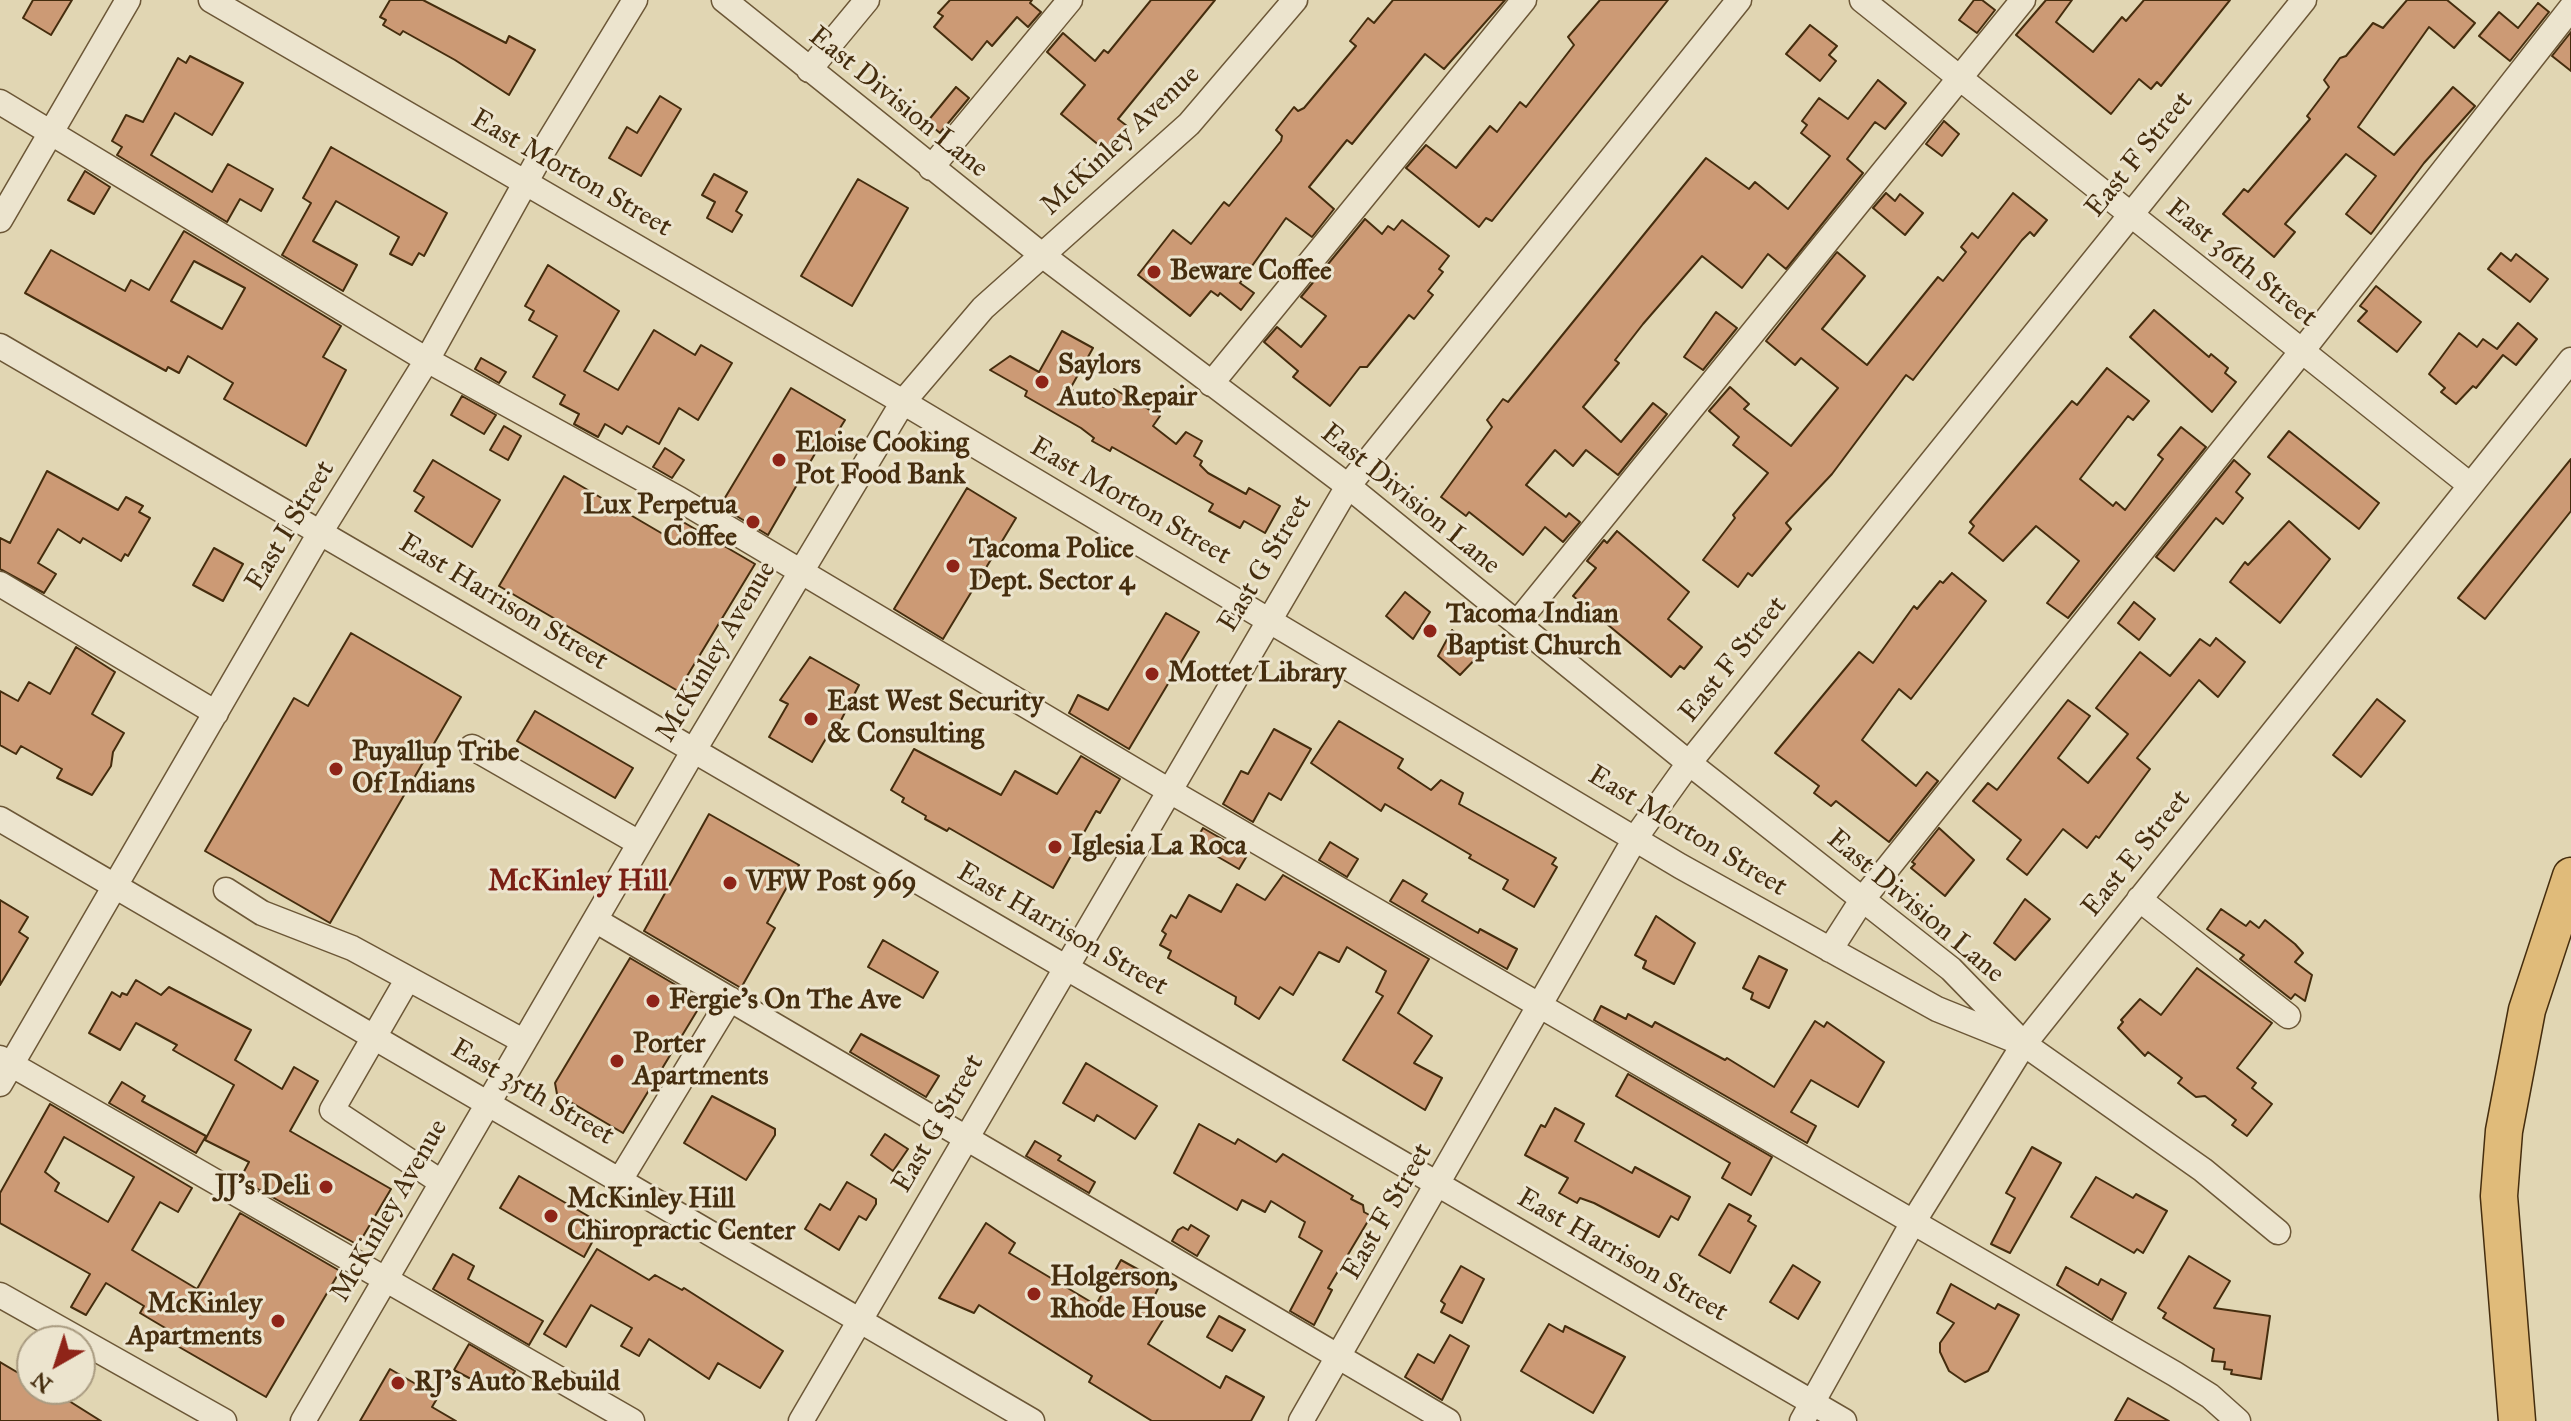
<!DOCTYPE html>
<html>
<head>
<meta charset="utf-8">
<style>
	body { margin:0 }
	#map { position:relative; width:2571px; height:1421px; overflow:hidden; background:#e1d6b3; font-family:"IM FELL Great Primer",serif }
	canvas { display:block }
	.north { position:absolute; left:16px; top:1325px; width:80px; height:80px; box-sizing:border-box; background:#ece4ce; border:2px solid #a99b81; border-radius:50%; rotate:219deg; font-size:22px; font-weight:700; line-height:32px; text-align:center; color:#452d0e }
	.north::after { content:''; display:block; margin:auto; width:28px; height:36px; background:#8f2418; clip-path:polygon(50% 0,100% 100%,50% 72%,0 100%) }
</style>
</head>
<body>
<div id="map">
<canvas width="2571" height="1421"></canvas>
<div class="north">N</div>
</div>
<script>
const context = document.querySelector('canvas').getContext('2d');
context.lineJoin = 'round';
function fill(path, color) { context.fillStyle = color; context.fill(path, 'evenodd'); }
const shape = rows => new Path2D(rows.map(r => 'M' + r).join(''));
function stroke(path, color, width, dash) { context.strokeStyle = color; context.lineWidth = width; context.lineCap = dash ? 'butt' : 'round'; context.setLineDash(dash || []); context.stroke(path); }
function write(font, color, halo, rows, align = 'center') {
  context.font = font + ' "IM FELL Great Primer",serif'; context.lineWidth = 6; context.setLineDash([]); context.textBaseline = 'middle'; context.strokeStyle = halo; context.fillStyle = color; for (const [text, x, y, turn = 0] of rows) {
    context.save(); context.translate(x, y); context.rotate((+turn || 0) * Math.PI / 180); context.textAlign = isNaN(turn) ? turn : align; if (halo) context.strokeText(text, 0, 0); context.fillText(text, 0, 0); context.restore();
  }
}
const building = shape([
	[33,0,72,0,51,35,23,18,33,0],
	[390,0,423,0,506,43,509,36,535,50,509,95,455,60,403,31,400,35,383,25,386,20,380,17,390,0],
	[950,0,1032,0,1030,3,1041,12,1028,27,1017,17,992,46,987,41,972,60,934,27,943,16,938,13,950,0],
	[1151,0,1215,0,1118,119,1127,126,1106,151,1061,114,1085,85,1047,52,1063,33,1095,61,1104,50,1108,53,1151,0],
	[1393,0,1505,0,1444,69,1425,54,1352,144,1347,140,1309,187,1334,209,1312,237,1286,218,1240,283,1254,293,1241,310,1220,293,1218,296,1211,291,1190,316,1138,275,1173,230,1191,244,1224,202,1229,206,1281,141,1282,136,1276,130,1294,107,1298,111,1304,108,1356,46,1350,41,1368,18,1374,23,1393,0],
	[1600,0,1668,0,1492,221,1486,218,1479,227,1406,168,1426,145,1456,168,1490,126,1497,132,1520,102,1526,107,1574,45,1568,37,1600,0],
	[1974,0,1982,0,1995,10,1977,33,1959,20,1974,0],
	[2046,0,2072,0,2056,22,2093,52,2122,17,2126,21,2144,0,2230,0,2161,86,2157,82,2151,89,2139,79,2111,114,2016,35,2046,0],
	[2407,0,2447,0,2475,23,2454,48,2429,27,2358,127,2394,155,2453,87,2475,106,2424,163,2371,234,2346,214,2376,176,2346,154,2285,224,2295,232,2274,257,2223,214,2244,189,2248,192,2310,119,2307,116,2329,87,2324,80,2340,58,2346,56,2373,23,2383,28,2407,0],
	[2538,3,2549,12,2510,61,2479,36,2499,12,2518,28,2538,3],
	[1810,25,1837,46,1829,55,1836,61,1820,81,1786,54,1810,25],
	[2571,32,2571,71,2552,56,2571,32],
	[190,56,243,83,212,135,175,113,151,155,212,192,228,164,273,189,261,211,240,199,227,222,117,155,122,147,112,141,126,115,143,122,178,58,186,63,190,56],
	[1878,80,1906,103,1885,129,1875,122,1847,159,1863,173,1786,269,1768,254,1742,288,1702,256,1643,324,1615,360,1619,363,1583,407,1621,442,1653,403,1667,414,1618,475,1586,450,1573,466,1555,450,1526,485,1566,517,1569,513,1580,522,1563,542,1545,527,1523,555,1469,512,1466,516,1441,497,1492,427,1487,420,1503,399,1508,402,1706,158,1749,189,1755,182,1788,209,1830,156,1801,133,1807,125,1802,121,1819,98,1848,119,1878,80],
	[956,87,969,98,940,133,927,122,956,87],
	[660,96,681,109,641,176,609,158,627,127,637,133,660,96],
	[1944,121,1959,134,1942,156,1926,144,1944,121],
	[331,147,447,213,424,256,419,253,412,265,390,254,399,237,336,201,313,241,357,265,343,291,282,255,311,203,303,198,331,147],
	[85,171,110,187,94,214,68,200,85,171],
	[714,174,747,192,736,211,742,215,732,232,707,218,715,202,702,195,714,174],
	[858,179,908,208,852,306,801,276,858,179],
	[1886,193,1895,201,1900,194,1923,213,1905,235,1873,208,1886,193],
	[2013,193,2047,220,2034,236,2030,232,2022,240,1913,380,1906,375,1832,474,1786,523,1791,529,1752,576,1748,573,1738,587,1703,560,1735,518,1733,515,1768,473,1733,445,1739,437,1709,411,1730,387,1749,404,1744,409,1791,446,1838,388,1801,358,1795,365,1766,341,1837,252,1865,276,1822,329,1867,365,1938,277,1943,281,1966,252,1961,247,1972,233,1978,238,2013,193],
	[1365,219,1382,234,1388,226,1394,230,1402,220,1449,256,1439,269,1443,272,1428,291,1433,295,1414,319,1409,315,1367,367,1360,367,1330,406,1293,377,1298,371,1264,342,1277,327,1301,347,1326,316,1301,297,1365,219],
	[184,231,341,326,323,357,346,370,306,446,224,399,233,383,188,356,179,373,168,367,166,371,25,293,51,250,125,291,131,280,149,290,184,231],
	[194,261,245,288,222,329,171,301,194,261],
	[2501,253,2511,261,2516,254,2548,279,2530,302,2488,269,2501,253],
	[548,265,619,311,584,371,618,390,654,330,695,355,701,345,732,363,698,420,679,408,659,444,627,426,622,434,605,424,598,437,574,424,579,414,560,404,565,395,533,377,557,336,529,320,534,311,525,306,548,265],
	[2376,286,2421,322,2397,352,2358,321,2367,311,2360,306,2376,286],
	[2154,310,2209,357,2211,354,2228,368,2225,373,2236,382,2212,412,2130,337,2154,310],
	[1716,312,1737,328,1703,370,1684,357,1716,312],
	[2518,323,2537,339,2516,365,2503,355,2476,388,2473,386,2456,404,2441,392,2445,388,2429,374,2459,333,2477,347,2483,339,2497,349,2518,323],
	[1062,331,1093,348,1070,389,1104,407,1114,389,1160,416,1153,426,1176,444,1186,432,1202,441,1194,456,1202,461,1200,465,1208,473,1246,494,1249,488,1280,506,1265,533,1244,521,1240,528,1209,511,1213,504,1112,447,1110,451,1092,441,1094,438,1081,428,1025,396,1027,391,990,370,1010,356,1039,372,1062,331],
	[481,358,506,372,499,383,475,369,481,358],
	[2107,368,2149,401,2133,420,2128,416,2080,479,2113,506,2116,502,2125,510,2163,459,2158,455,2181,427,2206,447,2068,618,2047,603,2079,561,2036,526,2003,561,1969,533,1974,526,1970,522,2072,401,2077,405,2107,368],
	[791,388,845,420,827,449,820,445,768,535,720,506,791,388],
	[462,396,496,415,484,434,451,415,462,396],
	[504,426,521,436,508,460,490,450,504,426],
	[2289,431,2379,503,2359,529,2268,457,2289,431],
	[665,448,684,460,672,478,653,467,665,448],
	[2571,459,2571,511,2485,619,2458,598,2571,459],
	[433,460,500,500,472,547,415,511,424,497,414,491,433,460],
	[2234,460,2250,474,2236,492,2243,498,2223,524,2216,518,2174,571,2156,557,2234,460],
	[47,471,118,510,126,497,143,506,139,512,150,518,128,556,125,554,121,561,83,538,80,543,58,529,38,563,56,574,44,593,0,569,0,538,10,543,47,471],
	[564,476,668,537,678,519,755,564,678,691,499,586,564,476],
	[967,488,1016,518,943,639,894,609,967,488],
	[2289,521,2330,559,2280,623,2230,582,2245,562,2248,565,2289,521],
	[1617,531,1689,592,1668,619,1702,647,1684,669,1680,666,1671,677,1573,596,1596,568,1587,561,1604,540,1607,543,1617,531],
	[214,548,243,564,223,601,193,585,214,548],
	[1952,573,1986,601,1911,699,1899,689,1862,740,1916,786,1927,772,1938,781,1889,842,1836,801,1831,806,1814,793,1819,786,1775,753,1859,652,1873,663,1914,606,1917,609,1940,581,1943,583,1952,573],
	[1405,592,1430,612,1413,639,1386,616,1405,592],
	[2134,602,2155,619,2139,640,2118,623,2134,602],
	[1166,613,1199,632,1129,749,1069,713,1078,695,1108,710,1166,613],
	[1452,630,1481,653,1460,675,1438,656,1452,630],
	[351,633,461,697,330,923,205,851,294,698,308,706,351,633],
	[2216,638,2245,662,2218,697,2199,680,2137,758,2150,769,2099,838,2096,836,2087,848,2063,829,2027,875,2007,859,2021,840,1973,801,1988,783,1997,790,2068,700,2090,716,2058,758,2088,783,2128,734,2096,708,2140,652,2170,676,2200,639,2210,646,2216,638],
	[76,647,115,672,92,714,124,733,113,752,111,766,92,795,57,778,62,769,21,746,16,754,0,745,0,691,18,701,29,682,50,694,76,647],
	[810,657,859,685,835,732,831,730,812,762,769,737,788,704,780,700,810,657],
	[2377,699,2405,721,2361,777,2333,755,2377,699],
	[535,711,633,768,615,798,517,741,535,711],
	[1339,721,1403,759,1398,768,1431,790,1441,780,1463,793,1459,804,1556,858,1552,864,1557,867,1534,907,1503,889,1508,880,1469,858,1471,855,1385,804,1381,811,1311,763,1339,721],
	[1274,729,1311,749,1281,800,1269,793,1253,822,1223,804,1241,771,1248,774,1274,729],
	[914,749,1001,795,1015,771,1057,794,1081,756,1120,779,1100,813,1096,811,1053,888,949,828,947,831,925,819,926,816,902,802,904,798,891,790,914,749],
	[709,814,799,865,767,923,775,928,741,988,644,931,709,814],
	[1203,828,1248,854,1239,869,1194,843,1203,828],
	[1939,828,1974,860,1945,896,1911,868,1915,864,1912,862,1939,828],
	[1330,842,1358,859,1347,877,1319,860,1330,842],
	[1283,875,1429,959,1398,1013,1432,1036,1414,1063,1442,1078,1425,1110,1343,1060,1383,996,1376,992,1386,971,1347,947,1339,962,1319,952,1293,995,1280,987,1259,1019,1235,1004,1236,997,1168,958,1171,951,1160,945,1166,934,1162,931,1171,915,1176,918,1189,895,1221,912,1237,884,1265,900,1283,875],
	[1403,880,1427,894,1422,901,1478,933,1480,929,1517,949,1507,969,1390,901,1403,880],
	[2025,899,2050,919,2015,960,1994,943,2025,899],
	[0,900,28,917,19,932,28,938,0,985,0,900],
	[2221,909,2246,926,2250,921,2259,928,2265,920,2295,944,2303,953,2295,962,2312,975,2305,1001,2295,994,2291,999,2240,959,2244,955,2207,929,2221,909],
	[1656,916,1695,943,1674,984,1643,968,1646,961,1635,955,1656,916],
	[883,940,938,972,923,998,868,967,883,940],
	[1759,956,1787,970,1769,1008,1751,999,1753,993,1743,988,1759,956],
	[630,958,703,1001,623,1133,557,1094,555,1083,630,958],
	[2197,968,2272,1023,2237,1068,2256,1083,2252,1088,2272,1104,2247,1136,2232,1125,2236,1120,2205,1096,2196,1097,2178,1083,2182,1078,2148,1052,2145,1056,2118,1028,2123,1022,2121,1020,2140,999,2161,1015,2197,968],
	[136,980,161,995,169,987,251,1030,235,1060,282,1089,294,1067,318,1081,290,1131,391,1189,358,1245,240,1179,249,1162,205,1140,234,1085,173,1050,177,1045,136,1023,120,1050,89,1033,112,992,120,997,122,993,127,995,136,980],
	[1601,1006,1626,1019,1628,1014,1652,1027,1655,1022,1725,1060,1727,1058,1774,1087,1815,1021,1824,1027,1827,1022,1884,1062,1858,1107,1811,1080,1791,1112,1816,1126,1807,1143,1594,1020,1601,1006],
	[861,1034,939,1076,926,1097,850,1052,861,1034],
	[1086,1063,1157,1106,1135,1139,1097,1115,1094,1121,1063,1103,1086,1063],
	[1628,1074,1772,1157,1751,1195,1722,1178,1730,1163,1616,1096,1628,1074],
	[122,1082,145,1096,142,1101,206,1136,196,1153,109,1103,122,1082],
	[712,1096,775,1129,775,1135,746,1180,684,1143,712,1096],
	[50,1104,192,1188,178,1212,160,1202,132,1250,197,1289,240,1213,340,1271,266,1397,167,1340,172,1332,140,1313,144,1306,106,1283,86,1315,71,1307,90,1274,0,1223,0,1193,50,1104],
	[64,1137,134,1177,108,1222,55,1191,59,1183,45,1172,64,1137],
	[1555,1108,1584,1124,1575,1141,1632,1173,1635,1167,1690,1197,1678,1220,1671,1216,1659,1237,1594,1203,1580,1198,1577,1203,1559,1193,1568,1178,1525,1155,1541,1125,1545,1127,1555,1108],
	[1199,1124,1235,1144,1238,1139,1276,1162,1283,1154,1353,1196,1351,1199,1363,1205,1364,1212,1371,1216,1328,1288,1332,1290,1314,1325,1290,1311,1322,1251,1299,1237,1305,1222,1271,1201,1265,1212,1242,1200,1237,1210,1174,1173,1199,1124],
	[885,1134,908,1149,893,1171,871,1155,885,1134],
	[1035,1141,1061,1156,1058,1160,1095,1182,1089,1193,1026,1156,1035,1141],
	[2032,1147,2061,1163,2010,1253,1991,1244,2015,1198,2006,1193,2032,1147],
	[519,1176,602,1224,584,1257,500,1208,519,1176],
	[2096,1177,2133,1198,2136,1194,2167,1211,2143,1253,2137,1249,2134,1253,2071,1217,2096,1177],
	[847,1182,876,1199,876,1204,866,1220,859,1216,839,1250,805,1229,820,1204,830,1210,847,1182],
	[1729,1204,1751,1216,1748,1221,1756,1226,1730,1273,1699,1255,1729,1204],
	[986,1223,1015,1243,1009,1253,1096,1305,1121,1260,1161,1282,1150,1306,1166,1315,1148,1344,1220,1388,1226,1376,1264,1397,1251,1421,1152,1421,1089,1382,1092,1376,979,1305,974,1313,939,1298,986,1223],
	[1191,1225,1209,1236,1197,1256,1172,1241,1178,1230,1183,1227,1188,1230,1191,1225],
	[597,1249,649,1280,655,1275,682,1290,684,1288,783,1351,760,1388,718,1363,709,1379,649,1339,639,1356,621,1346,632,1328,591,1305,566,1347,544,1334,597,1249],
	[453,1254,474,1266,468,1279,543,1321,529,1345,433,1289,453,1254],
	[2189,1256,2230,1281,2214,1308,2270,1316,2261,1379,2231,1374,2232,1370,2224,1369,2225,1362,2212,1361,2214,1349,2163,1318,2166,1313,2158,1308,2189,1256],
	[1793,1265,1820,1282,1798,1319,1770,1302,1793,1265],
	[1461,1266,1484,1279,1462,1323,1441,1312,1445,1304,1441,1301,1461,1266],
	[2066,1267,2098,1285,2101,1279,2126,1293,2112,1320,2057,1285,2066,1267],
	[1951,1284,1995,1309,1998,1304,2019,1315,1988,1371,1965,1382,1949,1371,1940,1352,1940,1343,1954,1323,1937,1313,1951,1284],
	[1219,1316,1245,1330,1232,1351,1207,1337,1219,1316],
	[1549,1324,1563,1332,1565,1326,1625,1357,1593,1413,1521,1371,1549,1324],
	[1450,1335,1469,1346,1442,1400,1405,1377,1418,1354,1434,1363,1450,1335],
	[469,1344,515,1371,505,1387,495,1381,490,1389,454,1370,469,1344],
	[0,1362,32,1381,32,1389,50,1389,101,1421,0,1421,0,1362],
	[390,1369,438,1397,432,1407,456,1421,360,1421,390,1369],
	[2128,1398,2169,1421,2115,1421,2128,1398]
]);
fill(building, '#cc9a75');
stroke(building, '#452d0e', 2);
const minor = shape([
	[211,0,903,402,1680,866,1937,1009,2024,1044],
	[724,0,1042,255,1348,486,1689,763,1951,969,2024,1044,2203,1170,2278,1232],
	[1862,0,2470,485],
	[809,70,867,0],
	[0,102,427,360,679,499,1168,790,2175,1374,2210,1396,2238,1421],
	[931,168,1070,0],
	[0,220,128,0],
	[0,346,1844,1421],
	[1211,384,1524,0],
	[0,584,216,713],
	[1517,623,2023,0],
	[472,747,639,843],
	[0,819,1032,1421],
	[226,890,262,913,352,948,523,1041],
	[2139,899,2288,1016],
	[595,920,1448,1421],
	[1830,950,1862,900,2302,351,2571,8],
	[407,980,332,1110,441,1182],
	[0,1058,632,1421],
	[0,1084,321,531,427,360,543,151,635,0],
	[620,1180,730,999],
	[0,1295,224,1421],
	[303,1421,694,750,903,402,983,308,1189,124,1295,0],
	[801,1421,1348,486,1739,0],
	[1301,1421,1636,837,1689,763,2304,0],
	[1802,1421,1912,1224,2024,1044,2571,360]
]);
const highway = shape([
	[2517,1421,2499,1196,2504,1131,2527,1010,2571,876]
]);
stroke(minor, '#6c5737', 27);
stroke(highway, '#452d0e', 39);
stroke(minor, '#ece4ce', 24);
stroke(highway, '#e0bb7a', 36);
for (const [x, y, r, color] of [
	[1154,272,8,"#8f2418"],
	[1042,382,8,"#8f2418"],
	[779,460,8,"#8f2418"],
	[753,522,8,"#8f2418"],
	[953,566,8,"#8f2418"],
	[1430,631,8,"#8f2418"],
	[1152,674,8,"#8f2418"],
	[811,719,8,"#8f2418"],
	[336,769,8,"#8f2418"],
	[1055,847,8,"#8f2418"],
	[730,883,8,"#8f2418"],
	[653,1001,8,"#8f2418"],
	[617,1061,8,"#8f2418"],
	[326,1187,8,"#8f2418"],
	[551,1216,8,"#8f2418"],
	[1034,1294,8,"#8f2418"],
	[278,1321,8,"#8f2418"],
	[398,1383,8,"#8f2418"]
]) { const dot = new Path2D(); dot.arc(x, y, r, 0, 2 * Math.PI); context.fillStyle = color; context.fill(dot); stroke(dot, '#ece4ce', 3); }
write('28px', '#452d0e', '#ece4ce', [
	["East Division Lane",898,103,39],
	["McKinley Avenue",1121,141,-43],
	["East F Street",2140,155,-51],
	["East Morton Street",571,174,30],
	["East 36th Street",2241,264,39],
	["East Division Lane",1410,500,39],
	["East Morton Street",1130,502,30],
	["East I Street",291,526,-59],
	["East G Street",1266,564,-59],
	["East Harrison Street",503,603,31],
	["McKinley Avenue",717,652,-59],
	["East F Street",1734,660,-51],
	["East Morton Street",1687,832,31],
	["East E Street",2137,854,-51],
	["East Division Lane",1915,907,40],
	["East Harrison Street",1062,930,30],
	["East 35th Street",532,1093,30],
	["East G Street",939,1124,-60],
	["McKinley Avenue",390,1211,-60],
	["East F Street",1388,1212,-60],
	["East Harrison Street",1622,1256,30]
]);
write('bold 28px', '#452d0e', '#ece4ce', [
	["Beware Coffee",1170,272],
	["Saylors",1058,366],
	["Auto Repair",1058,398],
	["Eloise Cooking",795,444],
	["Pot Food Bank",795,476],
	["Lux Perpetua",737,506,"right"],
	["Coffee",737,538,"right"],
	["Tacoma Police",969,550],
	["Dept. Sector 4",969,582],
	["Tacoma Indian",1446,615],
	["Baptist Church",1446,647],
	["Mottet Library",1168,674],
	["East West Security",827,703],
	["& Consulting",827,735],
	["Puyallup Tribe",352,753],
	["Of Indians",352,785],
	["Iglesia La Roca",1071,847],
	["VFW Post 969",746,883],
	["Fergie's On The Ave",669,1001],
	["Porter",633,1045],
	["Apartments",633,1077],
	["JJ's Deli",310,1187,"right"],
	["McKinley Hill",567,1200],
	["Chiropractic Center",567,1232],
	["Holgerson,",1050,1278],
	["Rhode House",1050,1310],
	["McKinley",262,1305,"right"],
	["Apartments",262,1337,"right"],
	["RJ's Auto Rebuild",414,1383]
], 'left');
write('bold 30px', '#7a1f14', '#ece4ce', [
	["McKinley Hill",578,883]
]);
</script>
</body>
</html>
